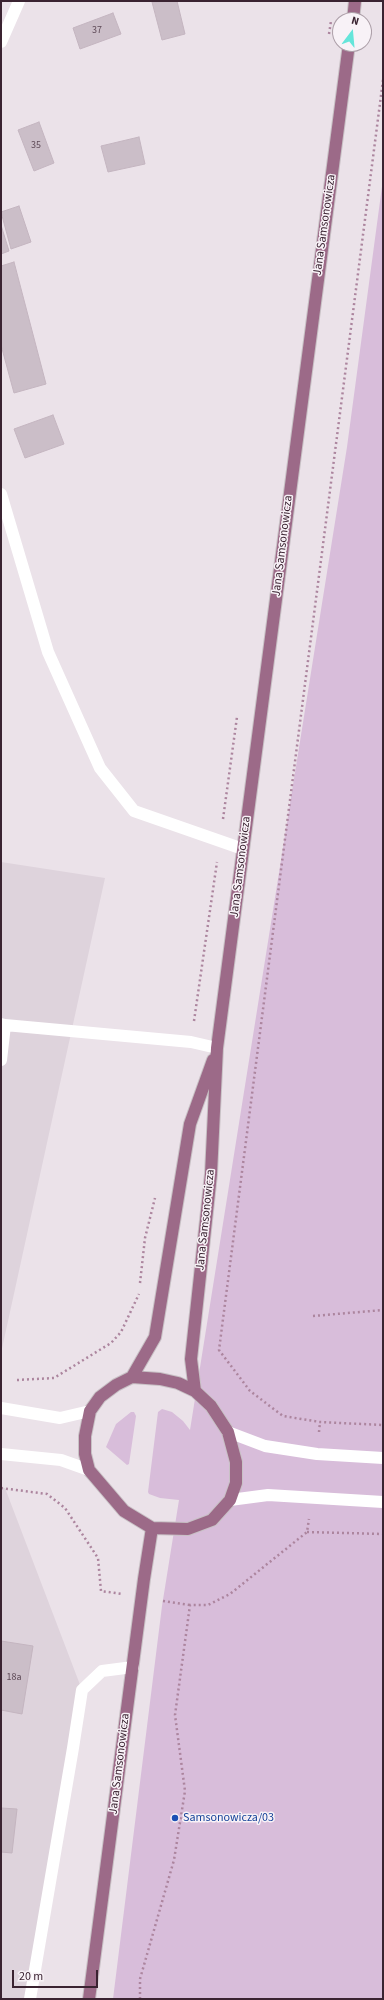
<!DOCTYPE html>
<html>
<head>
<meta charset="utf-8">
<style>
	body { margin:0 }
	#map { position:relative; width:384px; height:2000px; overflow:hidden; background:#ebe2e9; font-family:"Source Sans 3",sans-serif }
	canvas { display:block }
	.frame { position:absolute; inset:0; border:2px solid #3a2331; pointer-events:none }
	.north { position:absolute; left:332px; top:12px; width:40px; height:40px; box-sizing:border-box; background:#f8f2f7; border:1px solid #ac9fa8; border-radius:50%; rotate:16deg; font-size:11px; font-weight:700; line-height:16px; text-align:center; color:#3a2331 }
	.north::after { content:''; display:block; margin:auto; width:14px; height:18px; background:#65e5da; clip-path:polygon(50% 0,100% 100%,50% 72%,0 100%) }
	.scale { position:absolute; left:12px; top:1970px; width:86px; height:18px; box-sizing:border-box; border:2px solid #3a2331; border-top:0; padding-left:5px; font-size:12px; line-height:14px; white-space:nowrap; color:#3a2331; -webkit-text-stroke:3px #f8f2f7; paint-order:stroke }
</style>
</head>
<body>
<div id="map">
<canvas width="384" height="2000"></canvas>
<div class="frame"></div>
<div class="north">N</div>
<div class="scale">20 m</div>
</div>
<script>
const context = document.querySelector('canvas').getContext('2d');
context.lineJoin = 'round';
function fill(path, color) { context.fillStyle = color; context.fill(path, 'evenodd'); }
const shape = rows => new Path2D(rows.map(r => 'M' + r).join(''));
function stroke(path, color, width, dash) { context.strokeStyle = color; context.lineWidth = width; context.lineCap = dash ? 'butt' : 'round'; context.setLineDash(dash || []); context.stroke(path); }
function write(font, color, halo, rows, align = 'center') {
  context.font = font + ' "Source Sans 3",sans-serif'; context.lineWidth = 3; context.setLineDash([]); context.textBaseline = 'middle'; context.strokeStyle = halo; context.fillStyle = color; for (const [text, x, y, turn = 0] of rows) {
    context.save(); context.translate(x, y); context.rotate((+turn || 0) * Math.PI / 180); context.textAlign = isNaN(turn) ? turn : align; if (halo) context.strokeText(text, 0, 0); context.fillText(text, 0, 0); context.restore();
  }
}
fill(shape([
	[1,862,105,878,1,1353],
	[1,1488,5,1488,82,1690,30,1999,1,1999]
]), '#ded3dc');
fill(shape([
	[383,179,383,1999,113,1999,162,1606,179,1500,160,1498,149,1494,148,1492,158,1412,162,1409,172,1412,183,1421,190,1430,347,447],
	[131,1412,134,1412,136,1416,129,1464,127,1465,106,1447,116,1424]
]), '#d8bdda');
const building = shape([
	[177,1,185,34,162,40,152,2,177,1],
	[113,13,121,34,80,49,73,28,113,13],
	[39,122,54,163,34,171,18,130,39,122],
	[139,137,145,164,108,172,101,146,139,137],
	[19,206,31,242,11,249,1,212,19,206],
	[1,225,9,251,1,254,1,225],
	[14,262,46,384,14,393,1,345,1,266,14,262],
	[53,415,64,444,25,458,14,429,53,415],
	[1,1641,33,1646,22,1714,1,1710,1,1641],
	[1,1808,17,1809,12,1853,1,1852,1,1808]
]);
fill(building, '#cbbec8');
stroke(building, '#c4b5c0', 1);
const major = shape([
	[353,20,355,1],
	[132,1377,160,1379,178,1383,195,1391,211,1406,228,1432,236,1462,236,1483,230,1500,212,1520,188,1529,152,1528,124,1511,89,1470,85,1454,85,1436,90,1411,100,1397,116,1385,132,1377],
	[132,1377,155,1337,190,1124,213,1060],
	[195,1391,191,1359,211,1174,217,1048,349,44],
	[89,1999,144,1579,152,1528]
]);
stroke(major, '#c8c1c5', 14);
stroke(shape([
	[329,34,331,21],
	[383,80,219,1350,250,1391,283,1416,320,1422,383,1425],
	[223,819,237,717],
	[194,1021,217,862],
	[140,1283,145,1238,155,1198],
	[313,1316,383,1310],
	[17,1380,54,1378,111,1343,121,1332,139,1294],
	[319,1432,320,1422],
	[1,1488,47,1494,65,1508,98,1558,101,1591,122,1594],
	[307,1532,383,1534],
	[163,1601,190,1605],
	[140,1999,140,1979,174,1860,185,1791,175,1715,190,1605,208,1605,230,1594,307,1532,309,1519]
]), '#ac859e', 2.5, [2, 3]);
stroke(shape([
	[1,42,19,1],
	[1,494,48,652,100,768,134,811,243,849],
	[1,1024,5,1025,1,1060],
	[5,1025,191,1042,217,1048],
	[1,1408,60,1418,90,1411],
	[228,1432,265,1446,317,1454,383,1458],
	[1,1454,61,1460,89,1470],
	[230,1500,268,1495,383,1502],
	[30,1999,73,1748,82,1690,102,1671,133,1667]
]), '#fff', 12);
stroke(major, '#9c6a88', 12);
for (const [x, y, r, color] of [
	[175,1818,4,"#1a4fb4"]
]) { const dot = new Path2D(); dot.arc(x, y, r, 0, 2 * Math.PI); context.fillStyle = color; context.fill(dot); stroke(dot, '#f8f2f7', 1.5); }
write('10px', '#5e4a57', null, [
	["37",97,31],
	["35",36,146],
	["18a",14,1678]
]);
write('12px', '#3a2331', '#f8f2f7', [
	["Jana Samsonowicza",325,225,-82],
	["Jana Samsonowicza",283,546,-83],
	["Jana Samsonowicza",241,867,-83],
	["Jana Samsonowicza",206,1220,-84],
	["Jana Samsonowicza",120,1764,-83]
]);
write('12px', '#164399', '#f8f2f7', [
	["Samsonowicza/03",183,1818]
], 'left');
</script>
</body>
</html>
